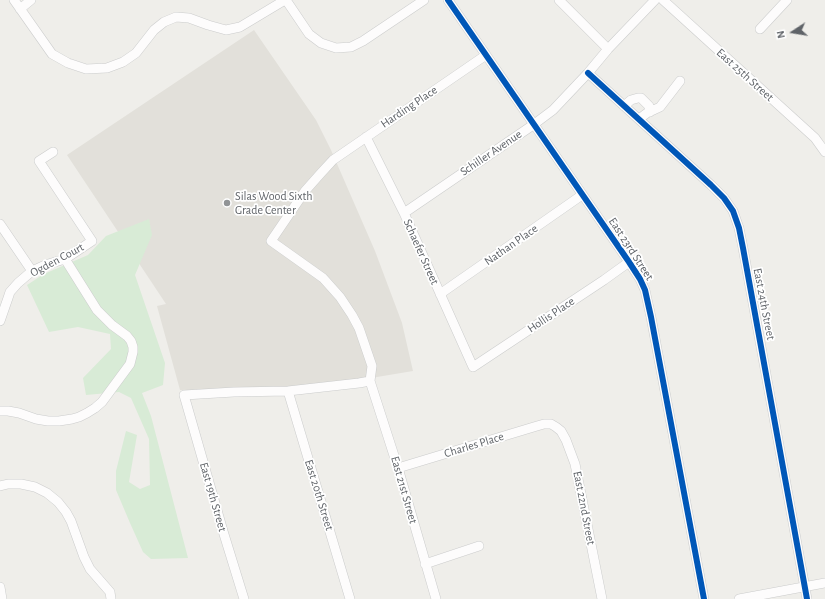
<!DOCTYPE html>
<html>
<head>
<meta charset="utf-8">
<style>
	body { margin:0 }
	#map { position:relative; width:825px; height:599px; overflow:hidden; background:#efeeea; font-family:"Alegreya Sans",sans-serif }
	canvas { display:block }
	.north { position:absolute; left:773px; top:12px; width:40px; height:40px; -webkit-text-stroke:3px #fff; paint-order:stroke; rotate:258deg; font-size:11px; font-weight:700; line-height:16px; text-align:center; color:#5f6368 }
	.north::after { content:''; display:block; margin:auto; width:14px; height:18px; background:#5f6368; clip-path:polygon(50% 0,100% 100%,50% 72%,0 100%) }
</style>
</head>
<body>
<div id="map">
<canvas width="825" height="599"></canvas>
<div class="north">N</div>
</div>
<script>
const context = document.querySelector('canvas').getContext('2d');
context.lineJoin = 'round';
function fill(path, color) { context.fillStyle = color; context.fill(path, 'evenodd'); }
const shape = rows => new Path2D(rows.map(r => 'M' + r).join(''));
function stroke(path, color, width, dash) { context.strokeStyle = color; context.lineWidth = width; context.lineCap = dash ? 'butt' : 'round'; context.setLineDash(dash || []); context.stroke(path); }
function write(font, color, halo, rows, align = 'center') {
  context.font = font + ' "Alegreya Sans",sans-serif'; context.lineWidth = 3.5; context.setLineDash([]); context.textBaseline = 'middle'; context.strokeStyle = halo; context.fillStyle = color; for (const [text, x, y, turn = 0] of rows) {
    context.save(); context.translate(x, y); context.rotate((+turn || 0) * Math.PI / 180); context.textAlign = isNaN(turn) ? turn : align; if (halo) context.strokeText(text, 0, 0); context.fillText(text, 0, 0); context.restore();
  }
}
fill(shape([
	[254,30,316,120,331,150,375,251,402,323,413,371,341,383,265,389,180,390,157,306,166,304,67,155]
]), '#e2e0da');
fill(shape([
	[149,219,152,235,135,275,165,363,163,385,142,393,151,416,188,558,151,559,143,552,130,523,116,490,116,471,126,431,137,435,129,482,140,489,150,485,149,439,131,398,119,392,86,395,83,378,111,349,110,334,78,327,49,332,27,285,44,274,88,255,106,236]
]), '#d8ebd6');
const minor = shape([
	[14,0,52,54,68,63,86,69,107,68,123,62,136,53,154,30,164,22,176,17,189,18,208,25,226,30,240,27,285,0],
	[286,0,309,34,321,43,336,48,351,47,363,41,424,0],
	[448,0,629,262,640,279,645,290,651,317,704,599],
	[559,0,608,49],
	[663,0,815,138,825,152],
	[20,9,31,0],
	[760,29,787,0],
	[588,73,711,185,724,198,733,211,739,228,743,248,807,599],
	[624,106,631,100,638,98,641,98,649,106,650,112],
	[639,119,647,113,660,107,680,81],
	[366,137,404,213,473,367,604,280,629,262],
	[404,213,533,125,553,110,588,73,608,49,655,0],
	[0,224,32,271],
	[440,294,582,195],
	[0,321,8,298,10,292,18,283,32,271,45,265,65,259,92,241,39,161,53,152],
	[288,391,350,599],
	[0,411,8,411,19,413,36,419,48,421,59,421,72,419,79,417,87,413,95,408,102,402,130,364,133,352,133,347,131,341,127,336,112,325,97,310,65,259],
	[398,468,537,426,544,424,551,424,556,427,561,431,566,440,575,464,602,599],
	[0,486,8,484,21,484,35,487,47,493,58,502,66,512,71,521,84,557,90,569,110,592,111,599],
	[425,564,479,546],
	[0,587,2,599],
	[244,599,223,531,184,395,234,392,288,391,359,383,370,381],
	[436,599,398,468,370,381,372,366,359,328,352,315,340,297,323,278,271,241,305,191,321,173,333,160,486,55],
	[739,599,825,583]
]);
stroke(minor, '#cbcccc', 10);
stroke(minor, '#fdfcfc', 9);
stroke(shape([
	[448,0,629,262,640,279,645,290,651,317,704,599],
	[588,73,711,185,724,198,733,211,739,228,743,248,807,599]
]), '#0057b8', 6);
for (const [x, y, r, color] of [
	[227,203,4,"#919496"]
]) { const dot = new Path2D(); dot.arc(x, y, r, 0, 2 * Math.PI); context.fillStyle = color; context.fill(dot); stroke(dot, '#fff', 1.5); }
write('12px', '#5f6368', '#fff', [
	["East 25th Street",745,75,42],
	["Harding Place",409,107,-34],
	["Schiller Avenue",491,153,-34],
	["Nathan Place",511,245,-35],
	["East 23rd Street",631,249,57],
	["Schaefer Street",421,252,66],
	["Ogden Court",57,260,-28],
	["East 24th Street",764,304,79],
	["Hollis Place",551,315,-34],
	["Charles Place",474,445,-17],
	["East 21st Street",404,490,74],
	["East 20th Street",319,495,73],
	["East 19th Street",213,497,74],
	["East 22nd Street",584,508,79]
]);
write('12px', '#5f6368', '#fff', [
	["Silas Wood Sixth",235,196],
	["Grade Center",235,210]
], 'left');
</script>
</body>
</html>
